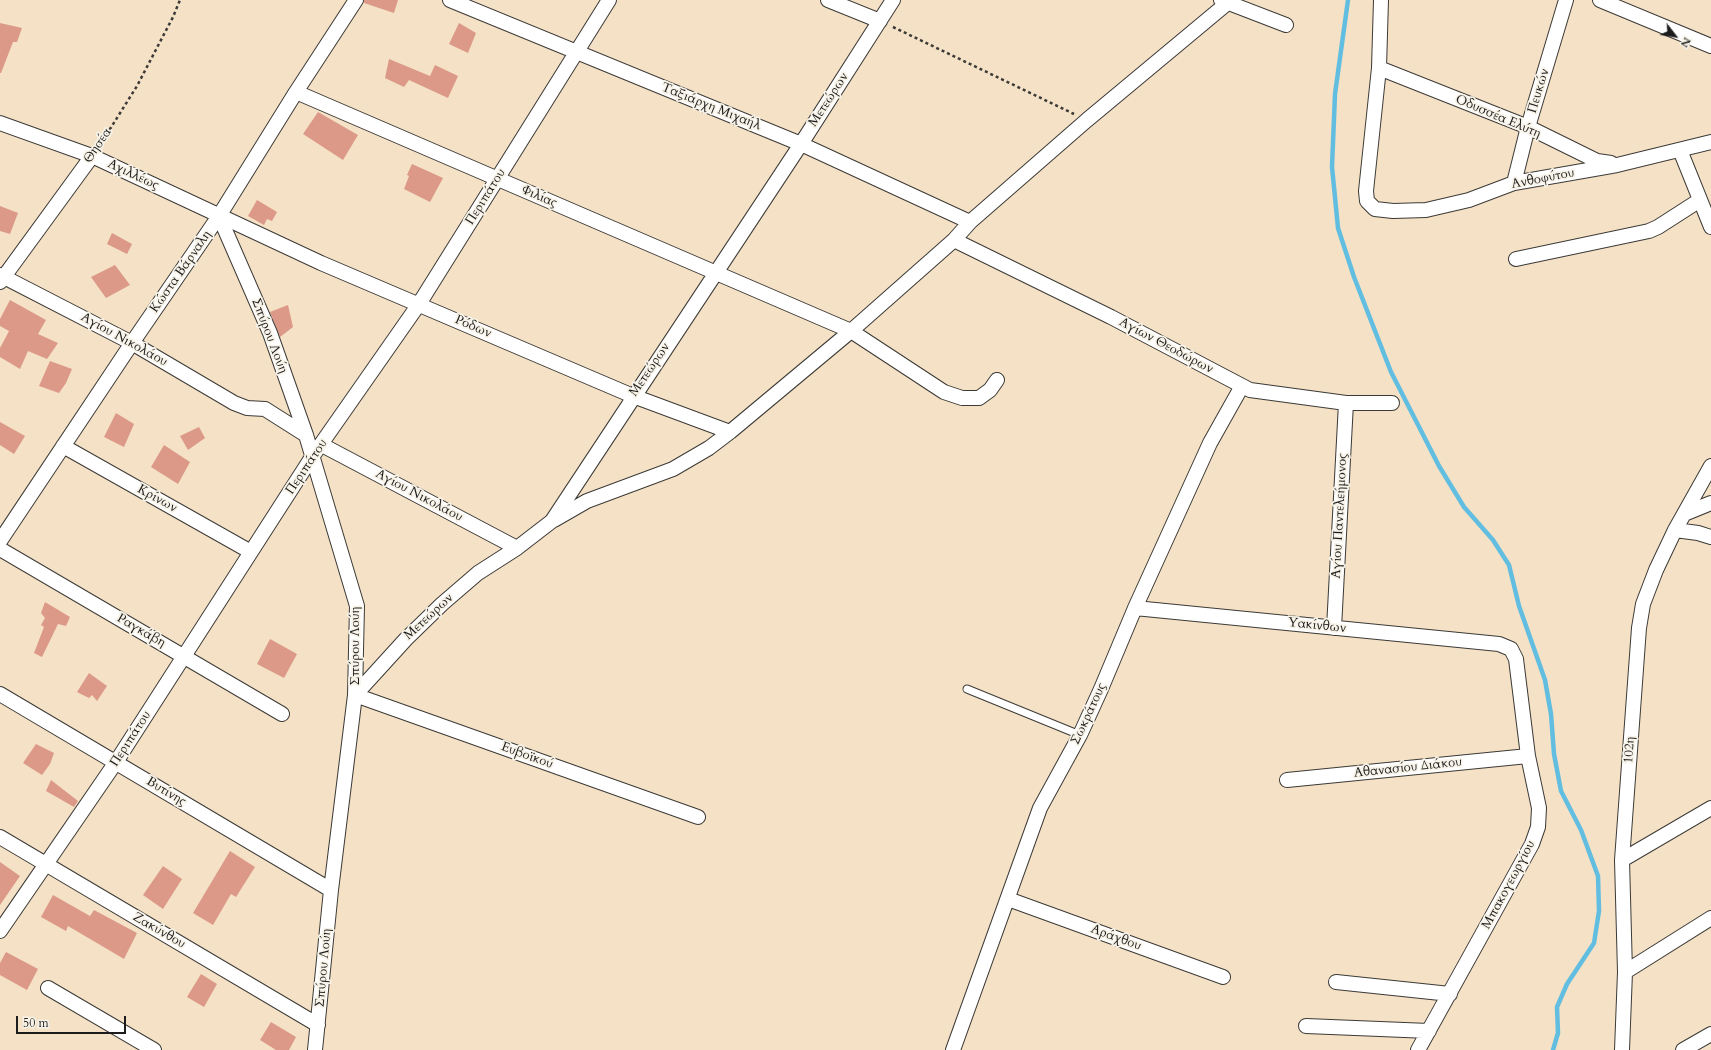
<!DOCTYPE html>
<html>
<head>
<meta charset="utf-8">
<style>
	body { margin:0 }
	#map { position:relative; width:1711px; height:1050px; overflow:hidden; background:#f4e1c6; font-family:Cardo,serif }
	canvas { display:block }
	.north { position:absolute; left:1655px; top:16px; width:40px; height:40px; -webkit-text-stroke:3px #f7f3e8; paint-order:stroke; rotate:121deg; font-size:11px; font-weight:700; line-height:16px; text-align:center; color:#1c1c1c }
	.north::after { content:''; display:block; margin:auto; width:14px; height:18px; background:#1c1c1c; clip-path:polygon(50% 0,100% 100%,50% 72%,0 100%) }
	.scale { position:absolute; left:16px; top:1016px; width:110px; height:18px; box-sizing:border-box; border:2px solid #1c1c1c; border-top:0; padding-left:5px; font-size:12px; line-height:14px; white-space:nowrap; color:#1c1c1c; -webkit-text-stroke:3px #f7f3e8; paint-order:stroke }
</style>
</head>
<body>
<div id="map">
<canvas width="1711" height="1050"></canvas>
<div class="north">N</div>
<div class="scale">50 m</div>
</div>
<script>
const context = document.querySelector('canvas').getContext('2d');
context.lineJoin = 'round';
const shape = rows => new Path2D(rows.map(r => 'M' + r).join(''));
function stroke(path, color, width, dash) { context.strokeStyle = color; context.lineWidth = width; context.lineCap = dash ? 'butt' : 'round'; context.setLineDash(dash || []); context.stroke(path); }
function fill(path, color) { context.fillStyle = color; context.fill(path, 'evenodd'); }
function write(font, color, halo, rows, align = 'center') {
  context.font = font + ' Cardo,serif'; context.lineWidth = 3.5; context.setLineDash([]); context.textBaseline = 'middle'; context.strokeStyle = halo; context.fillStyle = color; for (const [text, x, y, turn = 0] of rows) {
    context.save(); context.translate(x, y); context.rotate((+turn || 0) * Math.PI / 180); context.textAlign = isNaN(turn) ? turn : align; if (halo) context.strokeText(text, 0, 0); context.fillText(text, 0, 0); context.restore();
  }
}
stroke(shape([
	[1348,0,1335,94,1332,167,1338,228,1354,277,1391,372,1439,466,1464,507,1493,540,1509,565,1519,606,1545,680,1551,714,1554,754,1561,791,1581,830,1598,876,1599,911,1594,943,1567,984,1557,1007,1558,1033,1553,1050]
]), '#62bee0', 4.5);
fill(shape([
	[364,0,398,0,394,13,364,3],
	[0,23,22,28,17,42,13,42,1,73,0,73],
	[459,23,476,33,468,53,449,44],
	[389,59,430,76,435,65,458,76,448,98,409,80,404,87,385,78],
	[318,112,358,135,343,160,303,134],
	[412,164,443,178,430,202,404,189,409,176,407,175],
	[257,200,277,212,272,221,267,219,264,225,248,216],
	[0,206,18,213,10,234,0,231],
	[112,233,132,244,127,254,107,244],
	[115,265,130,285,106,298,91,277],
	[10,300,46,320,38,334,58,343,47,359,28,351,20,369,0,357,0,348,9,331,0,326,0,319],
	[288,305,293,327,280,337,270,312],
	[50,361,72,369,66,383,59,393,39,386],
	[116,413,134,424,124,447,104,437],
	[0,422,25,436,14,454,0,445],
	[199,427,205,438,188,450,180,436],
	[164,445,190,462,178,484,151,467],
	[45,602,70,617,66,626,58,624,42,657,34,653,44,627,41,625,45,618,41,613],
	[270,639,297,654,284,678,257,664],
	[89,673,107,686,97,701,92,695,89,698,77,692],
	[36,744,54,753,50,764,42,775,23,763],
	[51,780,78,801,74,807,46,791],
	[230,851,255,867,236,897,231,894,213,925,193,913],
	[0,862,20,876,0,905],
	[163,866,182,879,163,909,143,895],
	[53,895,90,916,94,910,137,933,124,959,68,926,66,931,41,917],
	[6,952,38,969,27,990,0,975,0,963],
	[201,974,217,984,204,1007,187,997],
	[271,1022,296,1037,289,1050,276,1050,260,1040]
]), '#dc9988');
const lane = shape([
	[967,689,1080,735]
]);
const street = shape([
	[450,0,801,144,970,222],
	[828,0,880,21],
	[1221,0,1286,25],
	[1381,0,1379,68,1366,191,1367,201,1375,209,1393,211,1426,210,1469,200,1514,183,1617,165,1711,142],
	[1600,0,1711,46],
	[1379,68,1528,127,1597,161,1611,163],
	[296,92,851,331,944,392,962,398,979,398,990,390,997,380],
	[0,123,92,156,321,263,633,396,730,432],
	[1680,150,1711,227],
	[1514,183,1528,127,1566,0],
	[219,216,270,333,306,435,357,606,355,695,331,890,315,1050],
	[954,240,1111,317,1250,390,1346,403,1392,403],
	[1516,259,1649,231,1658,227,1700,200],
	[0,275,132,343,234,403,247,408,265,409,306,435],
	[0,282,92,156],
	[322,445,517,548],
	[63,446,251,552],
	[1684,514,1711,503],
	[554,520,587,501,673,469,709,448,730,432,851,331,954,240,970,222,1087,120,1231,0],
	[1675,530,1698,533,1711,537],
	[0,541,132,343,219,216,296,92,356,0],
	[0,549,282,714],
	[1135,608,1499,644,1511,649,1516,659,1528,756,1539,808,1538,827,1532,844,1418,1050],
	[1334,628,1346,403],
	[0,694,331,890],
	[355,695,406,639,442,604,478,573,517,548,552,521,801,144,893,0],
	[355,695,698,817],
	[1287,780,1528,756],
	[0,837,318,1025],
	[1622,860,1711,808],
	[1008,899,1223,977],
	[0,931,116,762,312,457,419,304,609,0],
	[1625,972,1711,918],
	[1336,982,1450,994],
	[48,988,154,1050],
	[1306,1026,1429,1031],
	[953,1050,1040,808,1080,735,1101,689,1135,608,1210,443,1242,386],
	[1622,1050,1625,972,1622,860,1639,628,1643,604,1656,570,1675,530,1711,466],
	[1683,1050,1711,1034]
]);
stroke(lane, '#3c3a36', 9);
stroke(street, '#3c3a36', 16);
stroke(shape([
	[893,27,1074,114],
	[100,145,137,86,173,17,180,0]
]), '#3c3a36', 2.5, [3, 3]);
stroke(lane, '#fff', 7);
stroke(street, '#fff', 14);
write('13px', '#1c1c1c', '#f7f3e8', [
	["Πευκών",1539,91,-73],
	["Μετεώρων",829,100,-57],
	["Ταξιάρχη Μιχαήλ",711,107,22],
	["Οδυσσέα Ελύτη",1498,117,23],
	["Θησέα",98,146,-56],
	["Αχιλλέως",133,175,25],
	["Ανθοφύτου",1543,179,-11],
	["Περιπάτου",486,197,-58],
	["Φιλίας",539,197,23],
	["Κώστα Βάρναλη",181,272,-55],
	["Ρόδων",473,327,23],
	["Σπύρου Λούη",269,336,69],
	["Αγίου Νικολάου",124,340,29],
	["Αγίων Θεοδώρων",1166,346,28],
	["Μετεώρων",650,370,-56],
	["Περιπάτου",307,467,-56],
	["Αγίου Νικολάου",419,496,28],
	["Κρίνων",157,499,29],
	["Αγίου Παντελεήμονος",1340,516,-87],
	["Μετεώρων",429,617,-43],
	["Υακίνθων",1317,626,6],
	["Ραγκάβη",141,631,30],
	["Σπύρου Λούη",356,646,-90],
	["Σωκράτους",1089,714,-65],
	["Περιπάτου",131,739,-57],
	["102η",1630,750,-86],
	["Ευβοϊκού",527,756,20],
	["Αθανασίου Διάκου",1408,768,-6],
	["Βυτίνης",166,792,31],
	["Μπακογεωργίου",1509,885,-62],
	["Ζακύνθου",159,931,30],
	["Αράχθου",1116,938,20],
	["Σπύρου Λούη",324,968,-85]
]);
</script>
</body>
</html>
